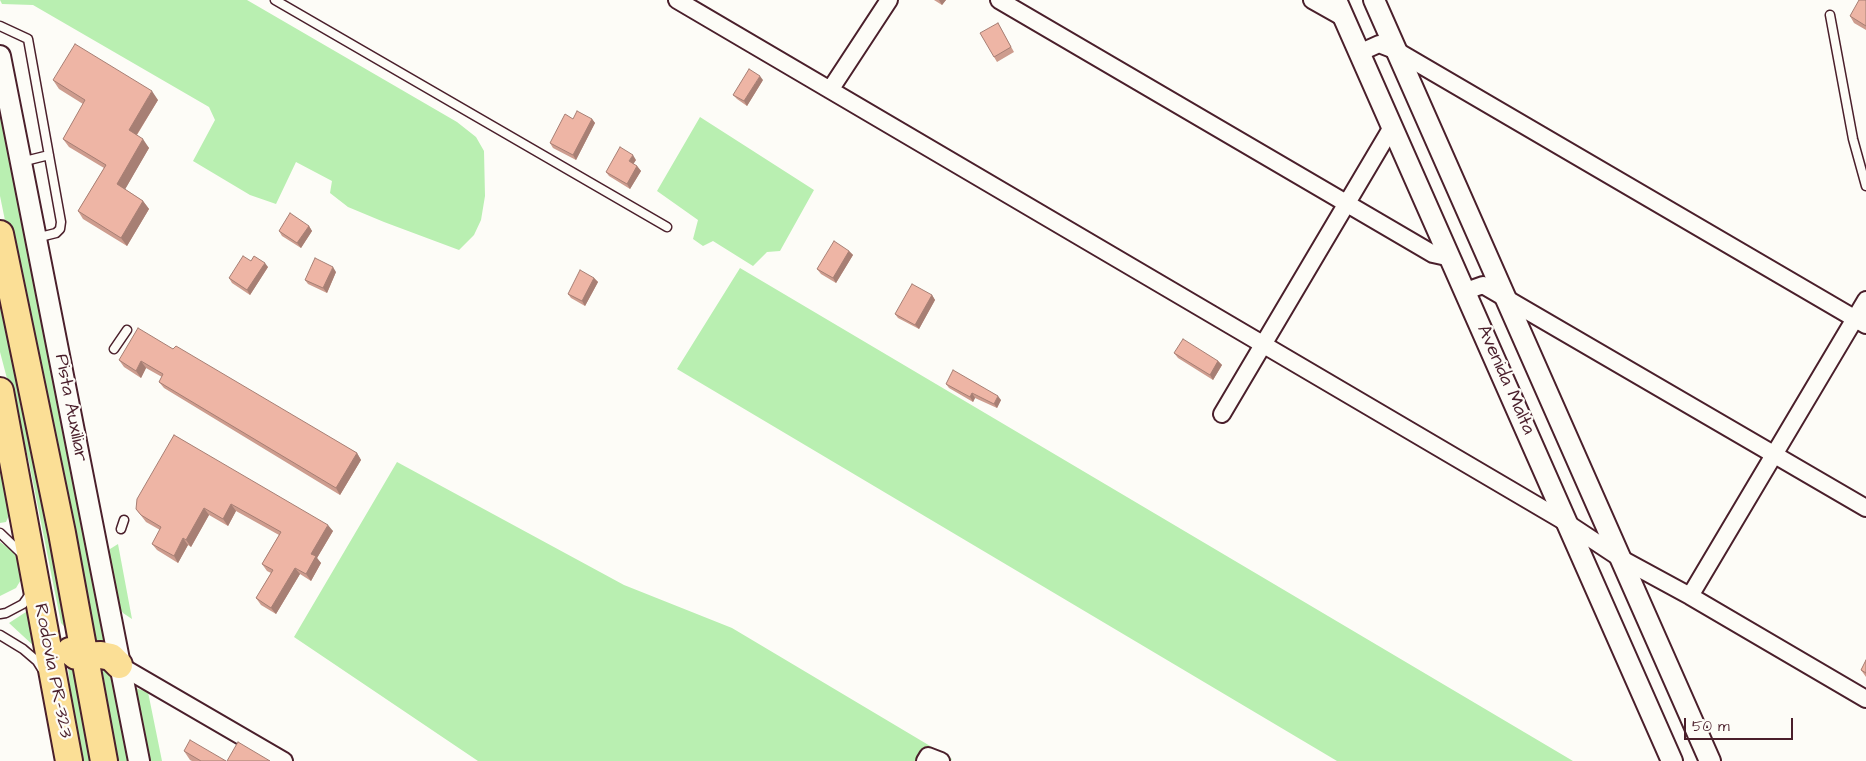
<!DOCTYPE html>
<html>
<head>
<meta charset="utf-8">
<style>
	body { margin:0 }
	#map { position:relative; width:1866px; height:761px; overflow:hidden; background:#fdfcf7; font-family:"Architects Daughter",sans-serif }
	canvas { display:block }
	.scale { position:absolute; left:1684px; top:718px; width:109px; height:22px; box-sizing:border-box; border:2px solid #4a1f2b; border-top:0; padding-left:6px; font-size:15px; line-height:18px; white-space:nowrap; color:#4a1f2b; -webkit-text-stroke:4px #fdfcf7; paint-order:stroke }
</style>
</head>
<body>
<div id="map">
<canvas width="1866" height="761"></canvas>
<div class="scale">50 m</div>
</div>
<script>
const context = document.querySelector('canvas').getContext('2d');
context.lineJoin = 'round';
function fill(path, color) { context.fillStyle = color; context.fill(path, 'evenodd'); }
const shape = rows => new Path2D(rows.map(r => 'M' + r).join(''));
function stroke(path, color, width, dash) { context.strokeStyle = color; context.lineWidth = width; context.lineCap = dash ? 'butt' : 'round'; context.setLineDash(dash || []); context.stroke(path); }
function write(font, color, halo, rows, align = 'center') {
  context.font = font + ' "Architects Daughter",sans-serif'; context.lineWidth = 4.5; context.setLineDash([]); context.textBaseline = 'middle'; context.strokeStyle = halo; context.fillStyle = color; for (const [text, x, y, turn = 0] of rows) {
    context.save(); context.translate(x, y); context.rotate((+turn || 0) * Math.PI / 180); context.textAlign = isNaN(turn) ? turn : align; if (halo) context.strokeText(text, 0, 0); context.fillText(text, 0, 0); context.restore();
  }
}
fill(shape([
	[0,0,247,0,457,122,476,137,484,151,485,196,481,220,474,235,459,250,384,222,348,207,330,193,332,181,296,162,276,204,250,195,193,161,215,120,209,107,33,5,2,4],
	[0,96,105,638,102,643,92,645,0,196],
	[700,117,814,190,780,251,767,252,753,266,713,241,703,246,693,239,698,220,657,191],
	[740,268,1573,761,1337,761,677,369],
	[0,276,73,636,61,623,29,462,0,352],
	[0,459,10,513,6,522,0,523],
	[397,462,624,585,732,628,952,759,951,761,478,761,294,637],
	[0,542,13,551,17,558,22,578,16,588,0,596],
	[118,544,132,619,123,613,116,603,108,555,110,549],
	[29,610,36,648,9,623],
	[68,668,75,671,98,761,82,761,74,722],
	[102,668,113,668,133,761,118,761],
	[135,688,148,692,162,761,149,761]
]), '#b9efb1');
const service = shape([
	[275,0,667,227],
	[1830,15,1853,139,1866,186],
	[0,26,28,39,61,222,60,229,56,233,36,238],
	[21,162,49,155],
	[114,349,127,330],
	[121,529,124,520],
	[0,533,22,554],
	[0,614,6,613,23,604,30,594],
	[0,635,23,649,37,661,42,669]
]);
const minor = shape([
	[677,0,1567,523,1620,558,1690,596,1866,699],
	[999,0,1433,254,1451,258],
	[1312,0,1344,18],
	[1359,53,1379,44,1397,51,1866,325],
	[830,90,889,0],
	[1466,291,1483,285,1866,508],
	[1222,414,1392,127],
	[1690,596,1866,300],
	[119,665,284,761],
	[925,761,928,756,941,761]
]);
const tertiary = shape([
	[1336,0,1672,761],
	[1374,0,1710,761],
	[0,56,139,761]
]);
const trunk = shape([
	[0,234,62,533,104,761],
	[0,391,69,761],
	[70,651,76,656,101,655,111,657,119,665]
]);
stroke(service, '#4a1f2b', 11);
stroke(minor, '#4a1f2b', 20);
stroke(tertiary, '#4a1f2b', 24);
stroke(trunk, '#4a1f2b', 30);
stroke(service, '#fdfcf7', 8);
stroke(minor, '#fdfcf7', 16);
stroke(tertiary, '#fdfcf7', 20);
stroke(trunk, '#fbdf96', 26);
fill(shape([
	[934,0,946,0,942,5],
	[1866,0,1866,30,1854,23,1850,16],
	[998,23,1014,52,997,62,994,57],
	[53,80,158,100,137,135,149,148,125,189,143,201,149,209,127,246,83,219,78,211,104,168,69,147,63,139,83,104,59,89],
	[763,80,747,106,737,99,733,95],
	[573,119,592,119,595,123,576,160,553,148,550,143],
	[636,160,633,164,637,166,641,171,630,189,609,176,606,172],
	[309,226,312,231,301,248,282,236,279,231],
	[849,251,853,255,836,283,821,274,817,269],
	[251,261,268,267,250,295,232,283,229,278],
	[336,272,327,293,308,284,305,280],
	[594,278,598,282,585,306,571,298,568,294],
	[932,295,935,300,919,329,898,318,895,314],
	[173,349,357,453,361,460,340,495,164,388,159,382,162,377,146,368,141,378,124,367,119,360],
	[1174,353,1218,361,1222,365,1213,380,1178,358],
	[946,384,1001,400,997,408,975,398,973,402,949,388],
	[174,435,333,531,317,558,321,563,311,581,300,574,276,614,261,605,256,598,271,573,267,571,262,564,279,535,236,511,228,526,209,515,191,547,188,545,178,563,157,550,152,544,160,530,146,522,136,509],
	[1866,660,1866,677,1861,670],
	[184,751,226,761,192,761,190,760]
]), '#cd9c8e');
fill(shape([
	[939,0,946,0,942,5],
	[760,76,763,80,747,106,744,101],
	[152,91,158,100,134,139,129,130],
	[592,119,595,123,576,160,573,155],
	[143,139,149,148,123,193,117,184],
	[633,155,636,160,632,166,629,161],
	[637,166,641,171,630,189,627,184],
	[143,201,149,209,127,246,121,238],
	[309,226,312,231,301,248,297,243],
	[849,251,853,255,836,283,833,278],
	[265,263,268,267,250,295,247,290],
	[333,267,336,272,327,293,323,288],
	[594,278,598,282,585,306,582,301],
	[932,295,935,300,919,329,915,325],
	[141,361,146,368,141,378,136,371],
	[1218,361,1222,365,1213,380,1210,375],
	[972,393,975,398,973,402,970,397],
	[998,396,1001,400,997,408,994,404],
	[357,453,361,460,340,495,336,488],
	[231,504,236,511,228,526,223,519],
	[204,508,209,515,191,547,186,540],
	[328,525,333,531,317,558,321,563,311,581,306,574,311,554],
	[183,538,188,545,178,563,174,556],
	[295,568,300,574,276,614,271,608]
]), '#a77f74');
const building = shape([
	[1859,0,1866,0,1866,26,1850,16,1859,0],
	[998,23,1011,47,994,57,980,33,998,23],
	[75,44,152,91,129,130,143,139,117,184,143,201,121,238,78,211,106,165,63,139,85,100,53,80,75,44],
	[749,69,760,76,744,101,733,95,749,69],
	[577,111,592,119,573,155,550,143,565,114,573,119,577,111],
	[620,147,633,155,629,161,637,166,627,184,606,172,620,147],
	[290,213,309,226,297,243,279,231,290,213],
	[834,241,849,251,833,278,817,269,834,241],
	[243,256,251,261,254,256,265,263,247,290,229,278,243,256],
	[315,258,333,267,323,288,305,280,315,258],
	[580,270,594,278,582,301,568,294,580,270],
	[912,284,932,295,915,325,895,314,912,284],
	[138,328,173,349,176,346,357,453,336,488,159,382,163,374,141,361,136,371,119,360,138,328],
	[1183,339,1218,361,1210,375,1174,353,1183,339],
	[953,370,998,396,994,404,972,393,970,397,946,384,953,370],
	[174,435,328,525,311,554,316,556,306,574,295,568,271,608,256,598,273,570,262,564,281,532,231,504,223,519,204,508,186,540,183,538,174,556,152,544,161,527,141,515,136,509,137,499,174,435],
	[1866,660,1866,673,1861,670,1866,660],
	[190,740,226,761,201,761,184,751,190,740],
	[238,742,270,761,227,761,238,742]
]);
fill(building, '#eeb5a5');
stroke(building, '#a77f74', 1);
write('19px', '#4a1f2b', '#fdfcf7', [
	["Avenida Malta",1505,380,66],
	["Pista Auxiliar",70,408,79],
	["Rodovia PR-323",52,671,79]
]);
</script>
</body>
</html>
